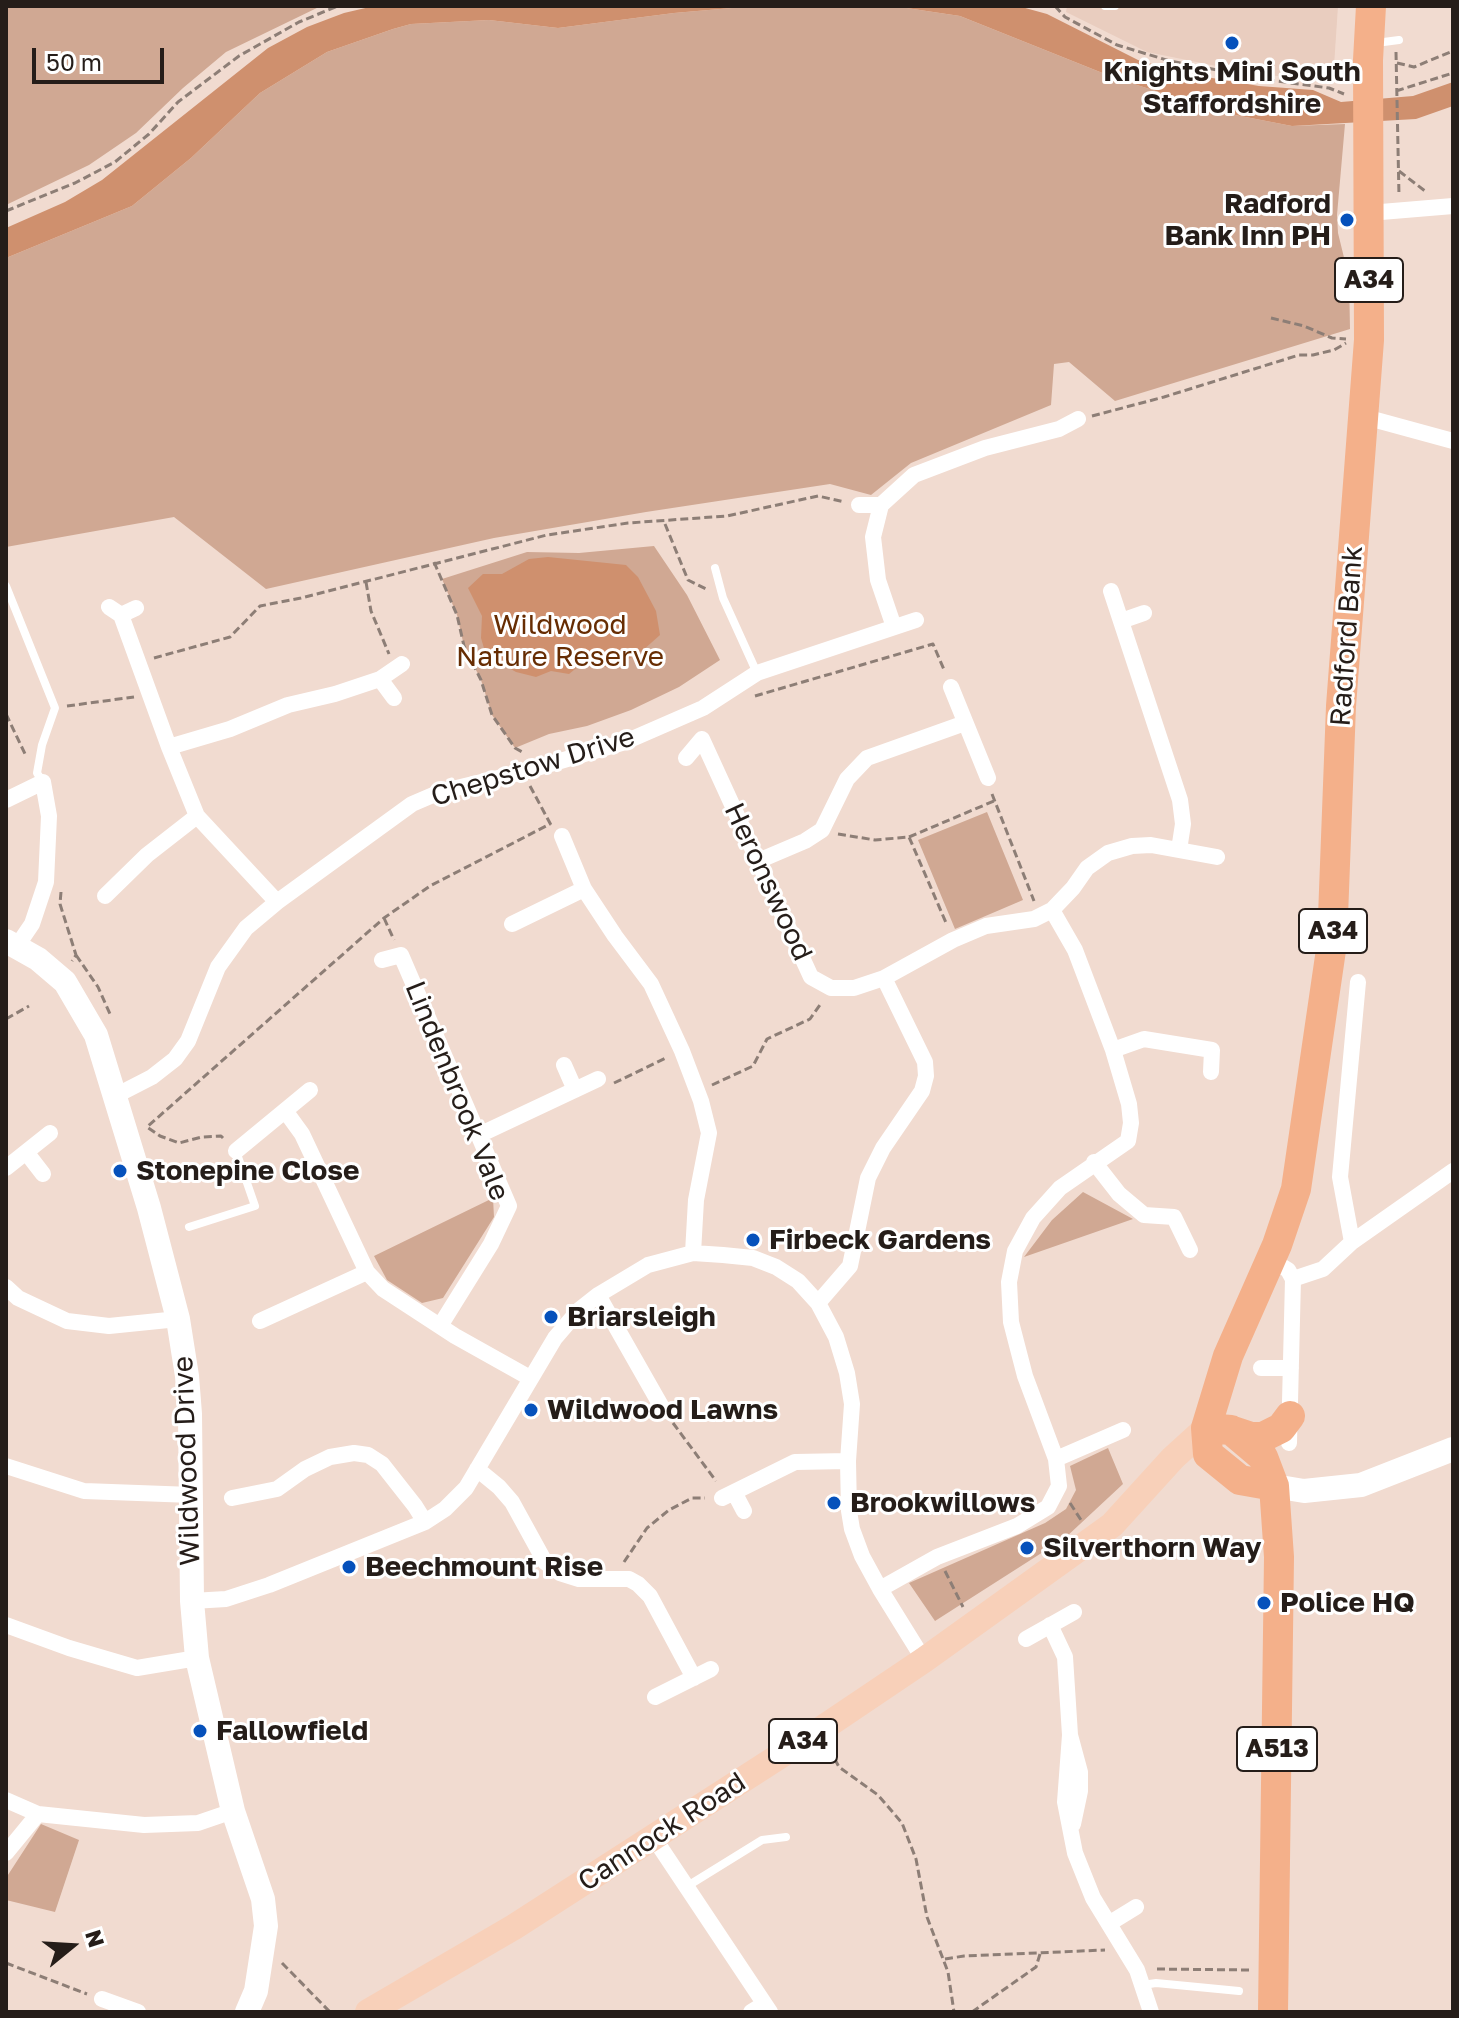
<!DOCTYPE html>
<html>
<head>
<meta charset="utf-8">
<style>
	body { margin:0 }
	#map { position:relative; width:1459px; height:2018px; overflow:hidden; background:#f1dbd0; font-family:"Golos Text",sans-serif }
	canvas { display:block }
	.frame { position:absolute; inset:0; border:8px solid #251d19; pointer-events:none }
	.north { position:absolute; left:32px; top:1906px; width:80px; height:80px; -webkit-text-stroke:6px #fff; paint-order:stroke; rotate:72deg; font-size:22px; font-weight:700; line-height:32px; text-align:center; color:#251d19 }
	.north::after { content:''; display:block; margin:auto; width:28px; height:36px; background:#251d19; clip-path:polygon(50% 0,100% 100%,50% 72%,0 100%) }
	.scale { position:absolute; left:32px; top:48px; width:132px; height:36px; box-sizing:border-box; border:4px solid #251d19; border-top:0; padding-left:10px; font-size:24px; line-height:28px; white-space:nowrap; color:#251d19; -webkit-text-stroke:6px #fff; paint-order:stroke }
</style>
</head>
<body>
<div id="map">
<canvas width="1459" height="2018"></canvas>
<div class="frame"></div>
<div class="north">N</div>
<div class="scale">50 m</div>
</div>
<script>
const context = document.querySelector('canvas').getContext('2d');
context.lineJoin = 'round';
function fill(path, color) { context.fillStyle = color; context.fill(path, 'evenodd'); }
const shape = rows => new Path2D(rows.map(r => 'M' + r).join(''));
function stroke(path, color, width, dash) { context.strokeStyle = color; context.lineWidth = width; context.lineCap = dash ? 'butt' : 'round'; context.setLineDash(dash || []); context.stroke(path); }
function write(font, color, halo, rows, align = 'center') {
  context.font = font + ' "Golos Text",sans-serif'; context.lineWidth = 6; context.setLineDash([]); context.textBaseline = 'middle'; context.strokeStyle = halo; context.fillStyle = color; for (const [text, x, y, turn = 0] of rows) {
    context.save(); context.translate(x, y); context.rotate((+turn || 0) * Math.PI / 180); context.textAlign = isNaN(turn) ? turn : align; if (halo) context.strokeText(text, 0, 0); context.fillText(text, 0, 0); context.restore();
  }
}
fill(shape([
	[1067,6,1338,6,1333,81,1256,74,1147,52,1066,12]
]), '#e9cdbf');
fill(shape([
	[6,6,321,6,226,52,183,88,136,133,89,165,6,205],
	[755,6,893,6,960,16,1115,78,1225,113,1292,126,1345,124,1337,215,1338,233,1349,278,1350,329,1115,401,1069,362,1054,364,1051,405,911,463,871,495,830,484,646,512,494,538,266,589,174,517,6,547,6,258,132,206,191,158,260,93,327,52,393,29,411,24,489,20,558,28,674,13],
	[654,546,687,595,720,660,679,687,631,710,587,726,549,734,515,748,492,715,481,680,464,646,457,615,442,579,527,552,579,553],
	[987,812,1023,900,955,929,918,840],
	[1083,1192,1133,1219,1024,1257,1052,1220],
	[493,1198,494,1217,443,1298,422,1303,387,1280,374,1256],
	[1108,1448,1123,1484,1065,1538,935,1621,909,1583,1045,1523,1066,1509,1076,1490,1070,1466],
	[41,1824,79,1840,55,1912,6,1900,6,1878]
]), '#d0a893');
fill(shape([
	[374,6,755,6,674,13,558,28,489,20,411,24,393,29,327,52,260,93,191,158,132,206,6,258,6,228,65,202,102,180,268,48,307,27,344,13],
	[893,6,1018,6,1047,14,1138,60,1183,73,1259,86,1313,90,1341,102,1413,96,1453,82,1453,106,1416,119,1292,126,1225,113,1115,78,960,16],
	[548,557,626,565,638,577,656,611,660,635,642,651,612,669,585,661,569,674,551,671,536,677,516,672,486,655,481,638,482,616,468,588,483,574,502,574,529,559]
]), '#cf906e');
stroke(shape([
	[1055,6,1065,17,1117,45,1170,61,1269,80,1329,88,1344,94],
	[1396,52,1399,196],
	[1397,63,1414,67,1453,51],
	[1396,91,1453,73],
	[1399,171,1425,191],
	[6,211,75,183,115,162,149,134,178,102,239,56,299,22,338,6],
	[1271,318,1304,326,1332,338,1346,339],
	[1092,416,1164,397,1299,355,1313,355,1334,350,1346,343],
	[665,524,688,580,706,589],
	[434,562,457,615,464,646,481,680,492,715,515,748,524,753],
	[366,582,371,611,389,654],
	[154,658,230,637,260,606,301,598,547,535,628,523,727,516,818,496,845,502],
	[755,696,933,644,945,672],
	[67,706,134,697],
	[6,714,26,756],
	[530,786,551,825],
	[992,794,1034,901],
	[838,834,875,840,909,837,947,925],
	[909,837,994,801],
	[61,892,60,904,76,955,72,961],
	[384,918,394,940],
	[76,955,98,987,110,1014],
	[6,1019,29,1006],
	[614,1083,668,1057],
	[712,1085,753,1066,767,1039,810,1019,822,1002],
	[223,1138,221,1136,202,1137,179,1143,160,1136,147,1127,384,918,430,886,550,824],
	[673,1423,716,1481],
	[1070,1503,1081,1520],
	[624,1562,647,1528,669,1510,692,1498,705,1498],
	[945,1571,963,1607],
	[829,1748,839,1767,878,1795,902,1823,916,1859,927,1917,948,1972,954,2012],
	[945,1959,964,1956,1105,1950],
	[6,1963,87,1994],
	[282,1963,330,2012],
	[1157,1969,1249,1970],
	[972,2012,1036,1967,1040,1954]
]), '#8d7e76', 3, [8, 4]);
stroke(shape([
	[1105,6,1115,6],
	[1376,43,1399,40],
	[715,568,723,598,757,673],
	[6,586,55,708,42,745,37,773,43,782],
	[189,1227,255,1206,236,1151],
	[686,1887,762,1840,786,1837],
	[1143,1985,1156,1983,1239,1991]
]), '#fff', 8);
stroke(shape([
	[1369,213,1453,206],
	[1365,417,1453,441],
	[859,505,881,505],
	[1111,591,1180,800,1183,824,1179,850],
	[109,607,121,615,169,747,197,816,277,902],
	[121,615,136,608],
	[1121,621,1144,613],
	[894,627,878,580,873,537,881,505,914,475,985,448,1059,429,1078,419],
	[380,679,394,698],
	[951,687,988,778],
	[169,747,230,729,288,705,335,694,380,679,402,664],
	[686,758,702,739,811,977,831,988,854,988,884,978,953,940,986,926,1034,919,1052,910,1073,888,1087,868,1108,853,1132,846,1151,845,1217,857],
	[6,800,43,782,49,816,46,882,32,924,17,946],
	[562,836,584,889,615,936,651,984,682,1051,701,1101,709,1133,696,1200,693,1253],
	[758,861,805,841,822,830,847,779,867,758,965,723],
	[105,896,147,855,197,816],
	[512,924,584,889],
	[382,960,401,955,509,1206,491,1244,440,1326],
	[1113,1050,1144,1039,1212,1050,1211,1072],
	[564,1065,575,1090],
	[115,1096,152,1077,175,1059,188,1041,218,967,246,928,277,902,412,804,440,792,523,772,625,742,703,708,757,673,916,620],
	[286,1112,302,1134,367,1272,383,1289,455,1336,530,1378],
	[479,1135,598,1079],
	[236,1151,310,1090],
	[26,1152,43,1174],
	[1094,1162,1119,1194,1144,1215,1174,1217,1190,1250],
	[6,1168,50,1133],
	[1352,1242,1340,1177,1358,982],
	[1270,1259,1288,1270,1293,1279,1289,1443],
	[1293,1279,1323,1269,1352,1242,1453,1171],
	[6,1287,18,1298,67,1321,109,1326,178,1319],
	[598,1295,664,1411],
	[818,1303,850,1266,868,1178,883,1148,922,1091,926,1076,925,1062,884,978],
	[260,1321,367,1272],
	[1261,1368,1291,1368],
	[1056,1459,1123,1430],
	[6,1466,84,1491,192,1495],
	[477,1469,499,1487,512,1502,545,1562,560,1573,579,1579,629,1579,638,1584,650,1596,694,1678],
	[734,1492,744,1511],
	[232,1498,277,1489,305,1469,330,1457,354,1453,368,1455,382,1464,415,1506,425,1522],
	[722,1498,795,1462,848,1461],
	[880,1589,937,1557,1017,1526,1048,1507,1059,1486,1056,1459,1025,1376,1011,1322,1009,1282,1015,1251,1033,1218,1060,1188,1128,1141,1131,1123,1129,1104,1113,1050,1075,950,1052,910],
	[192,1601,226,1599,269,1585,425,1522,445,1509,466,1488,555,1338,579,1310,598,1295,648,1265,693,1253,723,1255,753,1258,776,1267,798,1281,818,1303,836,1337,847,1373,852,1404,848,1461,849,1511,852,1529,862,1556,880,1589,924,1660],
	[6,1625,69,1648,137,1668,197,1658],
	[1050,1625,1065,1657,1070,1735,1080,1772,1080,1791,1073,1824],
	[1026,1639,1074,1612],
	[655,1697,711,1669],
	[1070,1735,1065,1802,1075,1853,1093,1898,1137,1970,1151,2012],
	[6,1800,38,1814,144,1825,198,1823,233,1811],
	[654,1838,770,2012],
	[6,1853,38,1814],
	[1110,1923,1136,1907],
	[102,1999,138,2012],
	[751,2012,764,2004]
]), '#fff', 16);
stroke(shape([
	[6,941,38,959,65,982,96,1035,149,1208,178,1319,187,1376,190,1414,192,1601,197,1658,233,1811,263,1899,266,1926,256,1991,247,2012],
	[1274,1486,1304,1491,1361,1485,1453,1449]
]), '#fff', 24);
stroke(shape([
	[368,2012,514,1927,820,1730,924,1660,1112,1525,1173,1458,1206,1428]
]), '#f8d0b9', 26);
stroke(shape([
	[1206,1428,1231,1430,1263,1457,1274,1486,1279,1557,1273,2012],
	[1233,1431,1251,1437,1263,1437,1281,1428,1290,1416],
	[1274,1486,1240,1480,1208,1454,1206,1428,1228,1356,1277,1245,1296,1189,1332,943,1341,706,1369,340,1368,60,1371,6]
]), '#f4b08a', 30);
for (const [x, y, r, color] of [
	[1232,43,8,"#0651bb"],
	[1347,220,8,"#0651bb"],
	[120,1171,8,"#0651bb"],
	[753,1240,8,"#0651bb"],
	[551,1317,8,"#0651bb"],
	[531,1410,8,"#0651bb"],
	[834,1503,8,"#0651bb"],
	[1027,1548,8,"#0651bb"],
	[349,1567,8,"#0651bb"],
	[1264,1603,8,"#0651bb"],
	[200,1731,8,"#0651bb"]
]) { const dot = new Path2D(); dot.arc(x, y, r, 0, 2 * Math.PI); context.fillStyle = color; context.fill(dot); stroke(dot, '#fff', 3); }
for (const [x, y, w] of [
	[1369,280,68],
	[1333,931,68],
	[803,1741,68],
	[1277,1749,80]
]) { const box = new Path2D(); box.roundRect(x - w / 2, y - 22, w, 44, 6); context.fillStyle = '#fff'; context.fill(box); stroke(box, '#251d19', 2); }
write('bold 26px', '#251d19', null, [
	["A34",1369,280],
	["A34",1333,931],
	["A34",803,1741],
	["A513",1277,1749]
]);
write('bold 28px', '#251d19', '#fff', [
	["Knights Mini South",1232,72,"center"],
	["Staffordshire",1232,104,"center"],
	["Radford",1331,204,"right"],
	["Bank Inn PH",1331,236,"right"],
	["Stonepine Close",136,1171],
	["Firbeck Gardens",769,1240],
	["Briarsleigh",567,1317],
	["Wildwood Lawns",547,1410],
	["Brookwillows",850,1503],
	["Silverthorn Way",1043,1548],
	["Beechmount Rise",365,1567],
	["Police HQ",1280,1603],
	["Fallowfield",216,1731]
], 'left');
write('28px', '#672d03', '#fff', [
	["Wildwood",560,625],
	["Nature Reserve",560,657]
]);
write('28px', '#251d19', '#fff', [
	["Radford Bank",1347,636,-86],
	["Chepstow Drive",533,767,-17],
	["Heronswood",768,882,65],
	["Lindenbrook Vale",457,1091,68],
	["Wildwood Drive",187,1461,-92],
	["Cannock Road",662,1832,-33]
]);
</script>
</body>
</html>
